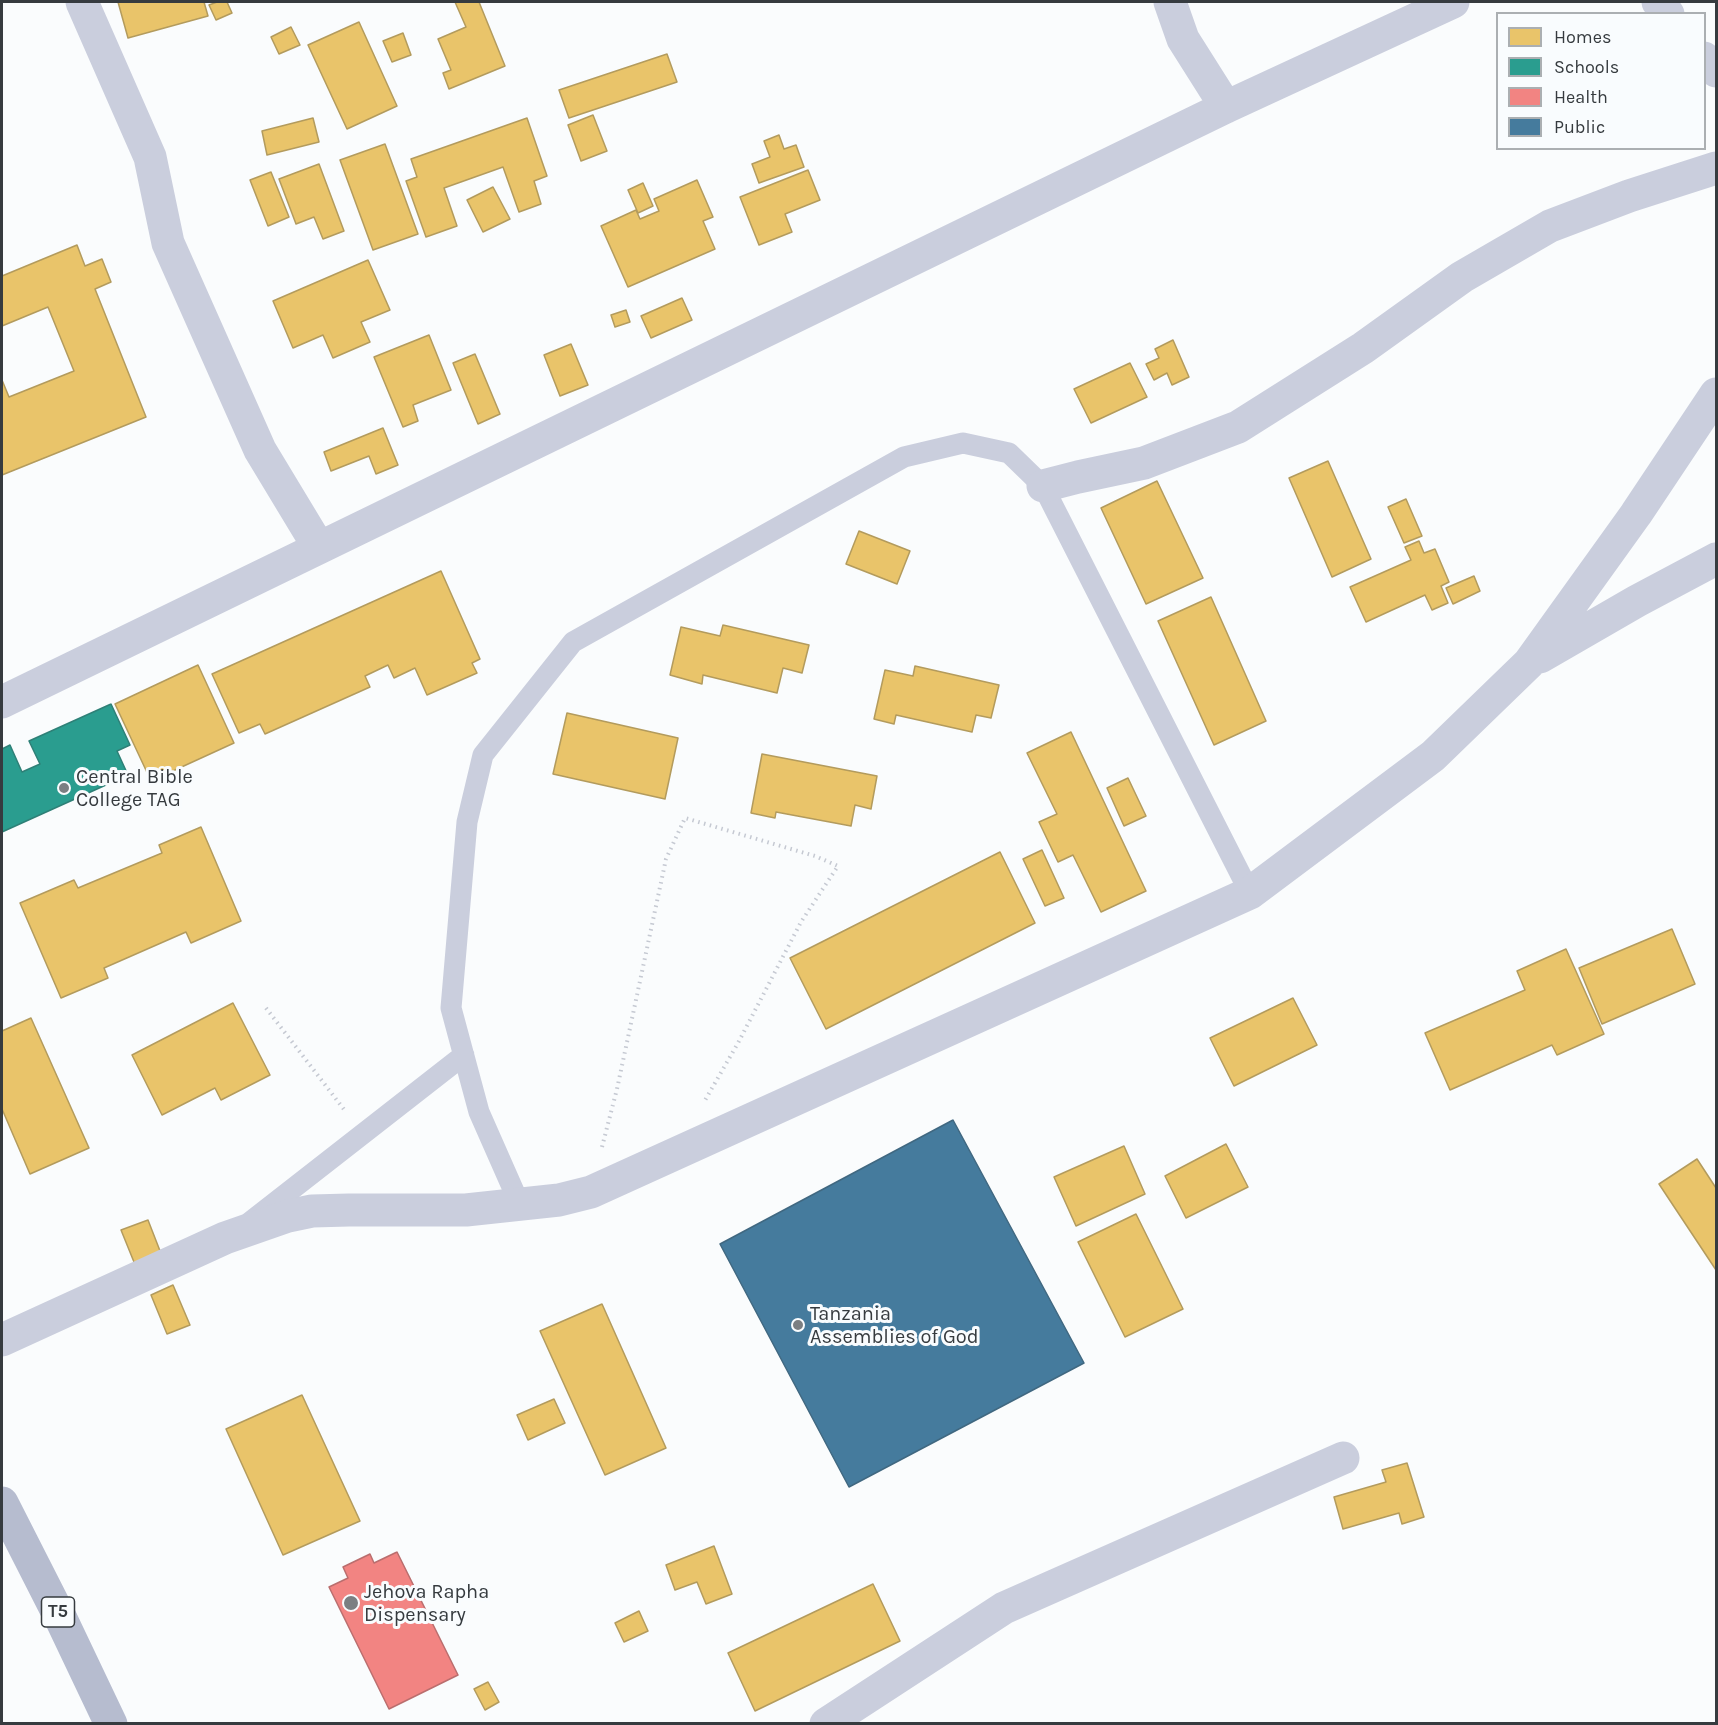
<!DOCTYPE html>
<html>
<head>
<meta charset="utf-8">
<style>
	body { margin:0 }
	#map { position:relative; width:1718px; height:1725px; overflow:hidden; background:#fafcfd; font-family:Karla,sans-serif }
	canvas { display:block }
	.frame { position:absolute; inset:0; border:3px solid #363b3f; pointer-events:none }
	.legend { position:absolute; left:1496px; top:12px; width:210px; height:138px; box-sizing:border-box; background:#f9fcfe; border:2px solid #abafb2; margin:0; padding:8px 10px; list-style:none; font-size:18px; color:#363b3f }
	.legend li { display:flex; align-items:center; gap:12px; height:30px }
	.legend b { width:30px; border:2px solid #abafb2 }
</style>
</head>
<body>
<div id="map">
<canvas width="1718" height="1725"></canvas>
<div class="frame"></div>
<ul class="legend">
<li><b style="height:16px;background:#e9c46a"></b>Homes</li>
<li><b style="height:16px;background:#2a9d8f"></b>Schools</li>
<li><b style="height:16px;background:#f28482"></b>Health</li>
<li><b style="height:16px;background:#457b9d"></b>Public</li>
</ul>
</div>
<script>
const context = document.querySelector('canvas').getContext('2d');
context.lineJoin = 'round';
function fill(path, color) { context.fillStyle = color; context.fill(path, 'evenodd'); }
const shape = rows => new Path2D(rows.map(r => 'M' + r).join(''));
function stroke(path, color, width, dash) { context.strokeStyle = color; context.lineWidth = width; context.lineCap = dash ? 'butt' : 'round'; context.setLineDash(dash || []); context.stroke(path); }
function write(font, color, halo, rows, align = 'center') {
  context.font = font + ' Karla,sans-serif'; context.lineWidth = 6; context.setLineDash([]); context.textBaseline = 'middle'; context.strokeStyle = halo; context.fillStyle = color; for (const [text, x, y, turn = 0] of rows) {
    context.save(); context.translate(x, y); context.rotate((+turn || 0) * Math.PI / 180); context.textAlign = isNaN(turn) ? turn : align; if (halo) context.strokeText(text, 0, 0); context.fillText(text, 0, 0); context.restore();
  }
}
const homes = shape([
	[118,2,204,2,208,16,128,38,118,2],
	[217,2,227,2,232,13,216,20,209,5,217,2],
	[455,2,479,2,505,66,449,89,443,73,451,70,438,39,466,27,455,2],
	[359,22,397,106,347,129,308,45,359,22],
	[291,27,300,45,279,54,271,37,291,27],
	[403,33,411,55,392,62,383,41,403,33],
	[667,54,677,82,569,118,559,90,667,54],
	[593,115,607,151,581,161,568,125,593,115],
	[313,118,319,142,267,155,262,131,313,118],
	[527,118,547,176,534,181,541,204,519,212,503,167,444,188,457,226,426,237,406,181,417,177,411,159,527,118],
	[779,135,784,149,796,145,804,167,759,183,752,164,770,157,764,141,779,135],
	[385,144,418,234,373,250,340,160,385,144],
	[319,164,344,231,323,239,314,217,296,224,279,179,319,164],
	[808,170,820,200,785,214,792,232,759,245,740,197,808,170],
	[271,172,289,217,268,226,250,180,271,172],
	[697,180,713,217,703,221,715,249,628,287,601,226,636,210,640,219,659,211,654,199,697,180],
	[643,183,653,206,638,213,628,190,643,183],
	[493,187,510,219,483,232,467,200,493,187],
	[77,245,85,266,102,259,111,282,95,289,146,417,2,475,2,380,9,397,74,371,48,307,2,326,2,276,77,245],
	[368,260,390,310,361,322,370,342,333,358,323,335,293,348,273,301,368,260],
	[682,298,692,320,651,338,641,316,682,298],
	[626,310,630,322,615,327,611,315,626,310],
	[429,335,451,390,413,405,418,421,403,427,374,357,429,335],
	[1173,340,1189,377,1172,385,1167,373,1154,380,1146,364,1159,358,1155,349,1173,340],
	[571,344,588,385,560,396,544,355,571,344],
	[475,354,500,414,478,424,453,363,475,354],
	[1130,363,1147,397,1091,423,1074,389,1130,363],
	[383,428,398,465,376,474,369,456,331,471,324,452,383,428],
	[1328,461,1371,559,1332,577,1289,478,1328,461],
	[1157,481,1203,578,1146,604,1101,508,1157,481],
	[1406,499,1422,536,1404,543,1388,507,1406,499],
	[859,531,910,551,897,584,846,564,859,531],
	[1419,541,1424,553,1435,549,1449,582,1441,586,1448,603,1432,610,1425,595,1366,622,1350,587,1411,560,1405,547,1419,541],
	[441,571,480,659,472,663,477,673,427,695,415,668,394,678,388,665,365,676,370,687,265,734,260,724,239,733,212,674,441,571],
	[1474,576,1480,591,1453,604,1446,588,1474,576],
	[1211,597,1266,721,1214,745,1158,621,1211,597],
	[723,625,809,645,802,673,783,668,777,693,703,675,702,684,670,675,681,627,720,636,723,625],
	[198,665,234,743,151,781,115,704,198,665],
	[915,666,999,685,991,718,976,715,972,732,896,715,894,724,874,719,885,670,913,676,915,666],
	[567,713,678,738,665,799,553,774,567,713],
	[1071,732,1146,891,1101,912,1073,855,1058,862,1039,822,1057,814,1027,753,1071,732],
	[762,754,877,776,871,809,855,805,851,826,776,812,775,818,751,813,762,754],
	[1128,778,1146,816,1124,826,1107,788,1128,778],
	[201,827,241,921,191,943,186,932,104,968,108,978,61,998,20,903,74,880,78,888,162,853,159,845,201,827],
	[1042,850,1064,898,1045,906,1023,859,1042,850],
	[1000,852,1035,923,826,1029,790,958,1000,852],
	[1672,929,1695,984,1602,1024,1579,968,1672,929],
	[1566,949,1604,1034,1557,1055,1552,1045,1450,1090,1425,1033,1525,990,1517,971,1566,949],
	[1293,998,1317,1045,1234,1086,1210,1038,1293,998],
	[233,1003,270,1075,221,1100,215,1088,162,1115,132,1055,233,1003],
	[31,1018,89,1148,30,1174,2,1109,2,1031,31,1018],
	[1226,1144,1248,1187,1186,1218,1165,1176,1226,1144],
	[1124,1146,1145,1194,1076,1226,1054,1177,1124,1146],
	[1697,1159,1716,1188,1716,1270,1659,1184,1697,1159],
	[1136,1214,1183,1309,1125,1337,1078,1242,1136,1214],
	[148,1220,162,1256,136,1267,121,1230,148,1220],
	[173,1285,190,1325,167,1334,151,1295,173,1285],
	[602,1304,666,1448,605,1475,540,1331,602,1304],
	[302,1395,360,1521,283,1555,226,1429,302,1395],
	[554,1399,565,1423,528,1440,517,1415,554,1399],
	[1407,1463,1424,1517,1402,1524,1399,1513,1343,1529,1334,1497,1386,1482,1382,1470,1407,1463],
	[714,1546,732,1594,706,1604,697,1582,675,1590,666,1565,714,1546],
	[873,1584,900,1641,755,1711,728,1653,873,1584],
	[639,1611,648,1631,624,1642,615,1623,639,1611],
	[488,1682,499,1702,485,1710,474,1689,488,1682]
]);
fill(homes, '#e9c46a');
stroke(homes, '#b39b5d', 1.5);
const schools = shape([
	[111,704,130,745,117,751,128,775,2,832,2,749,10,745,22,772,40,764,29,741,111,704]
]);
fill(schools, '#2a9d8f');
stroke(schools, '#2e8077', 1.5);
const health = shape([
	[397,1552,458,1675,389,1709,329,1587,348,1578,343,1567,370,1554,374,1563,397,1552]
]);
fill(health, '#f28482');
stroke(health, '#ba6e6e', 1.5);
const public = shape([
	[953,1120,1084,1363,849,1487,720,1244,953,1120]
]);
fill(public, '#457b9d');
stroke(public, '#406881', 1.5);
stroke(shape([
	[266,1008,346,1112],
	[602,1147,617,1089,666,859,685,818,815,856,838,866,801,922,738,1043,704,1102]
]), '#c5c9d2', 4, [1.5, 4.5]);
stroke(shape([
	[520,1205,479,1112,451,1008,467,822,483,755,573,642,904,457,963,443,1009,453,1043,486,1250,893],
	[250,1222,464,1055]
]), '#cacedd', 21);
stroke(shape([
	[82,2,150,157,168,243,260,450,318,546],
	[1170,2,1183,39,1226,107],
	[1658,2,1668,14],
	[1704,58,1716,71],
	[1043,486,1078,477,1144,463,1238,427,1363,348,1462,277,1550,226,1629,196,1716,168],
	[1540,657,1637,601,1716,559],
	[2,702,1226,107,1453,2],
	[2,1340,225,1238,288,1216,312,1211,349,1210,466,1210,559,1200,591,1192,1250,893,1433,756,1529,663,1636,514,1716,394],
	[826,1724,1004,1608,1343,1458]
]), '#cacedd', 33);
stroke(shape([
	[2,1503,62,1621,111,1724]
]), '#b6bccf', 33);
for (const [x, y, r, color] of [
	[64,788,6,"#7b7f82"],
	[798,1325,6,"#7b7f82"],
	[351,1603,8,"#7b7f82"]
]) { const dot = new Path2D(); dot.arc(x, y, r, 0, 2 * Math.PI); context.fillStyle = color; context.fill(dot); stroke(dot, '#f9fcfe', 2); }
for (const [x, y, w] of [
	[58,1612,33]
]) { const box = new Path2D(); box.roundRect(x - w / 2, y - 15, w, 30, 4.5); context.fillStyle = '#f9fcfe'; context.fill(box); stroke(box, '#363b3f', 1.5); }
write('bold 18px', '#363b3f', null, [
	["T5",58,1612]
]);
write('20px', '#363b3f', '#f9fcfe', [
	["Central Bible",76,777],
	["College TAG",76,800],
	["Tanzania",810,1314],
	["Assemblies of God",810,1337],
	["Jehova Rapha",364,1592],
	["Dispensary",364,1615]
], 'left');
</script>
</body>
</html>
